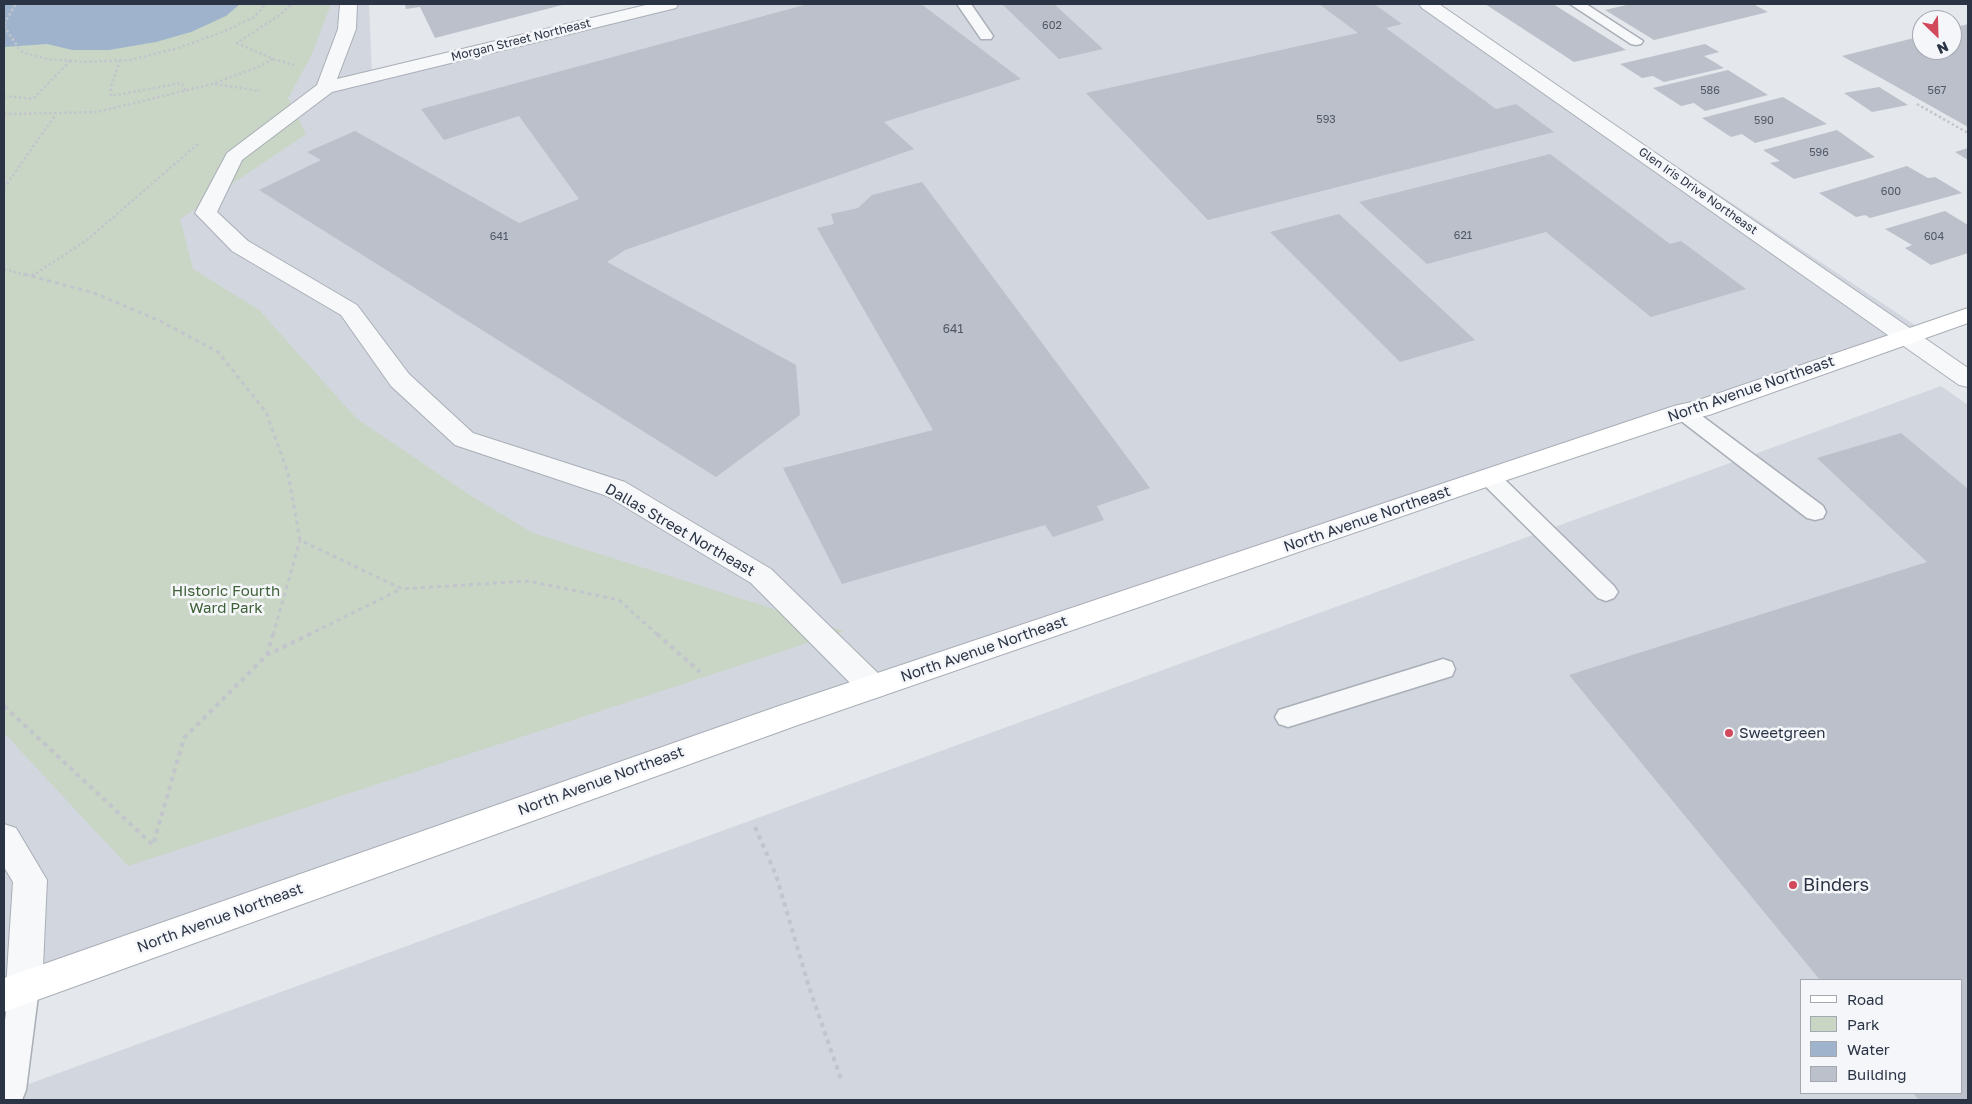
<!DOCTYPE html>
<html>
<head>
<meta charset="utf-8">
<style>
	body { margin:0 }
	#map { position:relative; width:1972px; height:1104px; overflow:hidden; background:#e4e7ec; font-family:"Golos Text",sans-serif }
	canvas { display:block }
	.frame { position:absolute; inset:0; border:5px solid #2b3445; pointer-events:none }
	.legend { position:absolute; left:1800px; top:979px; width:162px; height:115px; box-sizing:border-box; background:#f4f6f9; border:1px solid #a4a8b1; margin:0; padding:6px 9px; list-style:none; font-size:15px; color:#2b3445 }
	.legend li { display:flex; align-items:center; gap:10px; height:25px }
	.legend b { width:25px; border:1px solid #a4a8b1 }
	.north { position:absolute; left:1912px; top:10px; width:50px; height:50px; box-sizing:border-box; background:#f4f6f9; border:1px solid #a4a8b1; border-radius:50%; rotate:156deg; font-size:14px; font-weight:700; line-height:20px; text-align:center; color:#2b3445 }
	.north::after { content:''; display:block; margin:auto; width:18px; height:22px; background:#d1495b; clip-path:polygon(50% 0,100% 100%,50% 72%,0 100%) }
</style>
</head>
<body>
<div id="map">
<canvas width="1972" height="1104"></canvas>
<div class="frame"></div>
<ul class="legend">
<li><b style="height:6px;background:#fff"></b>Road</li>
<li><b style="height:14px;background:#c9d6c5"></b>Park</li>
<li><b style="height:14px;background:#9fb4cc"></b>Water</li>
<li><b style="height:14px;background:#bbc0ca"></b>Building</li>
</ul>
<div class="north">N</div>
</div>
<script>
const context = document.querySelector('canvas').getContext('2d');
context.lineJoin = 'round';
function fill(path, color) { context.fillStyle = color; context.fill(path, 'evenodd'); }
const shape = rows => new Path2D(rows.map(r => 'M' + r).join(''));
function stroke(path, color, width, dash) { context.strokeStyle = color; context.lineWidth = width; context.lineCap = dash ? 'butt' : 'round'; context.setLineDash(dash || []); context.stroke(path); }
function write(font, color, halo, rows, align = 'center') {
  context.font = font + ' "Golos Text",sans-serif'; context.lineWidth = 5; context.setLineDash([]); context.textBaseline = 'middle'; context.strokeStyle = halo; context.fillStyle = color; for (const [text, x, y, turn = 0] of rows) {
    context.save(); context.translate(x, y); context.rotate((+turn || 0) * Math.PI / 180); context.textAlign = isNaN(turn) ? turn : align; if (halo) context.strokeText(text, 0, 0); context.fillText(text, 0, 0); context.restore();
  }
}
fill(shape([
	[4,4,369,4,372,76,667,4,1433,4,1927,333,153,943,4,992],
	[1941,386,1968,405,1968,1100,4,1100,4,1093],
	[1801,980,1961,980,1961,1093,1801,1093]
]), '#d2d6de');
fill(shape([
	[4,4,331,4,311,56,288,98,306,134,180,219,193,269,259,310,356,418,468,494,533,533,844,631,128,866,4,733]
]), '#c9d6c5');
fill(shape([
	[4,4,240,4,226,16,191,32,156,42,109,50,72,50,47,44,4,47]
]), '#9fb4cc');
fill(shape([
	[405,4,566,4,435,38,420,7,406,9],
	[808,4,921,4,1021,79,884,122,914,149,625,250,607,262,796,365,800,415,716,477,259,190,321,160,307,152,355,131,519,223,579,199,519,116,444,140,421,109],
	[1002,4,1054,4,1103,49,1059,59],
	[1319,4,1374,4,1402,24,1386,28,1496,109,1516,104,1554,132,1208,220,1086,93,1358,33],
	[1485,4,1553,4,1626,50,1574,62],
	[1631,4,1753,4,1768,12,1654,40,1605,10],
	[1968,24,1968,127,1842,56,1922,36,1922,50,1952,50,1952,28],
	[1705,44,1719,52,1704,56,1724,68,1664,82,1653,76,1642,78,1620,64],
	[1728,70,1768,95,1705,111,1694,103,1681,106,1653,88],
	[1879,87,1908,105,1872,112,1844,93],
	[1783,97,1827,124,1755,143,1742,134,1731,137,1702,118],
	[1837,130,1875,157,1794,179,1770,163,1780,161,1763,150],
	[1968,148,1968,160,1955,152],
	[1550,154,1670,244,1681,241,1746,289,1651,317,1546,232,1427,264,1359,202],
	[1907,166,1928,178,1935,177,1962,193,1870,218,1865,215,1856,217,1819,193],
	[922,182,1150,488,1097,506,1104,520,1053,537,1045,525,842,584,783,468,933,430,817,228,834,224,831,214,858,208,872,195],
	[1945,211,1968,225,1968,253,1931,265,1905,248,1912,245,1885,229],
	[1339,214,1475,340,1400,362,1270,232],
	[1901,433,1968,489,1968,1100,1919,1100,1913,1093,1961,1093,1961,980,1820,980,1569,675,1927,562,1817,458]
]), '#bbc0ca');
const service = shape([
	[957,4,971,4,993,36,991,39,981,39,957,4],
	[1570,4,1586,4,1643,41,1641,44,1636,45,1631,44,1570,4],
	[1683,405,1690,407,1823,506,1826,512,1823,518,1815,520,1807,518,1676,417,1673,412,1676,407,1683,405],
	[1489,470,1497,472,1614,586,1618,592,1614,598,1606,601,1598,598,1481,482,1478,477,1481,472,1489,470],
	[1443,659,1452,662,1455,669,1452,676,1288,727,1279,724,1275,717,1279,710,1443,659],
	[24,974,34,978,39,988,26,1090,22,1100,4,1100,4,1029,9,988,14,978,24,974]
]);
const minor = shape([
	[340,4,357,4,356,29,337,79,650,4,678,4,676,8,332,92,242,160,217,212,248,241,357,305,409,374,473,433,625,482,771,569,884,679,888,687,884,695,873,699,862,695,751,583,607,496,455,445,391,386,341,315,232,251,199,217,195,213,227,153,317,85,338,29,340,4],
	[4,824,16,828,47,880,42,988,37,1000,24,1005,11,1000,6,988,13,882,4,867,4,824]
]);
const tertiary = shape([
	[1419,4,1439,4,1968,368,1968,387,1959,385,1422,8,1419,4]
]);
const secondary = shape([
	[1968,308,1968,323,1709,415,1687,420,1498,483,798,725,4,1012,4,978,776,707,1480,471,1674,406,1696,401,1968,308]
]);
stroke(service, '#a9aeb7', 3);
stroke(minor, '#a9aeb7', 2);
stroke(tertiary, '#a9aeb7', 2);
stroke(secondary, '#a9aeb7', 2);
stroke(shape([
	[4,24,16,4],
	[4,26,20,50,27,54,47,59,84,62,130,60,178,48,225,31,254,17,266,4],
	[273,59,294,65],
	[120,60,111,86,111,96,181,83,186,91],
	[215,84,260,91],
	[4,96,33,99,70,61],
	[1917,104,1968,133],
	[4,114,97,112,212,84,256,68,273,59,237,43,280,15,292,4],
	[4,188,56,114],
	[4,269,29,276],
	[32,276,87,240,198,144]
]), '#c2c5cb', 2.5, [2.5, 2.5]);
stroke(shape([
	[24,274,94,293,160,321,218,352,266,412,288,473,300,540,402,589,529,581,619,600,658,635],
	[31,276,34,274],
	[273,635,300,540],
	[308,635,401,589]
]), '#c2c5cb', 3, [4, 4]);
stroke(shape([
	[657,634,700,672],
	[267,655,273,634],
	[4,706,153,845,184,738,267,655,310,634],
	[755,827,776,875,809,987,842,1082]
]), '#c2c5cb', 4, [4.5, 4.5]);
fill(service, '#f7f8fa');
fill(minor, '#f7f8fa');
fill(tertiary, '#f7f8fa');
fill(secondary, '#fff');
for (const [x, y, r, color] of [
	[1729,733,5,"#d1495b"],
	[1793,885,5,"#d1495b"]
]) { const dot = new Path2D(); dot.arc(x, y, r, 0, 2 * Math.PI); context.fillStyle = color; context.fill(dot); stroke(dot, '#f4f6f9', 2); }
write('11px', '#4f5766', null, [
	["602",1052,26],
	["586",1710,91],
	["567",1937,91],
	["593",1326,120],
	["590",1764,121],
	["596",1819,153],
	["600",1891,192],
	["621",1463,236],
	["641",499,237],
	["604",1934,237]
]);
write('12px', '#2b3445', '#f4f6f9', [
	["Morgan Street Northeast",521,40,-14],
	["Glen Iris Drive Northeast",1698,191,35]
]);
write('12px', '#4f5766', null, [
	["641",953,329]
]);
write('15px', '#2b3445', '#f4f6f9', [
	["North Avenue Northeast",1751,389,-19],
	["North Avenue Northeast",1367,519,-19],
	["Dallas Street Northeast",680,530,30],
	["North Avenue Northeast",984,649,-19],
	["North Avenue Northeast",601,781,-20],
	["North Avenue Northeast",220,918,-20]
]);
write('15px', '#3f6138', '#f4f6f9', [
	["Historic Fourth",226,591],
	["Ward Park",226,608]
]);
write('15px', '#2b3445', '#f4f6f9', [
	["Sweetgreen",1739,733]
], 'left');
write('18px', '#2b3445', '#f4f6f9', [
	["Binders",1803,885]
], 'left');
</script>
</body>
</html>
